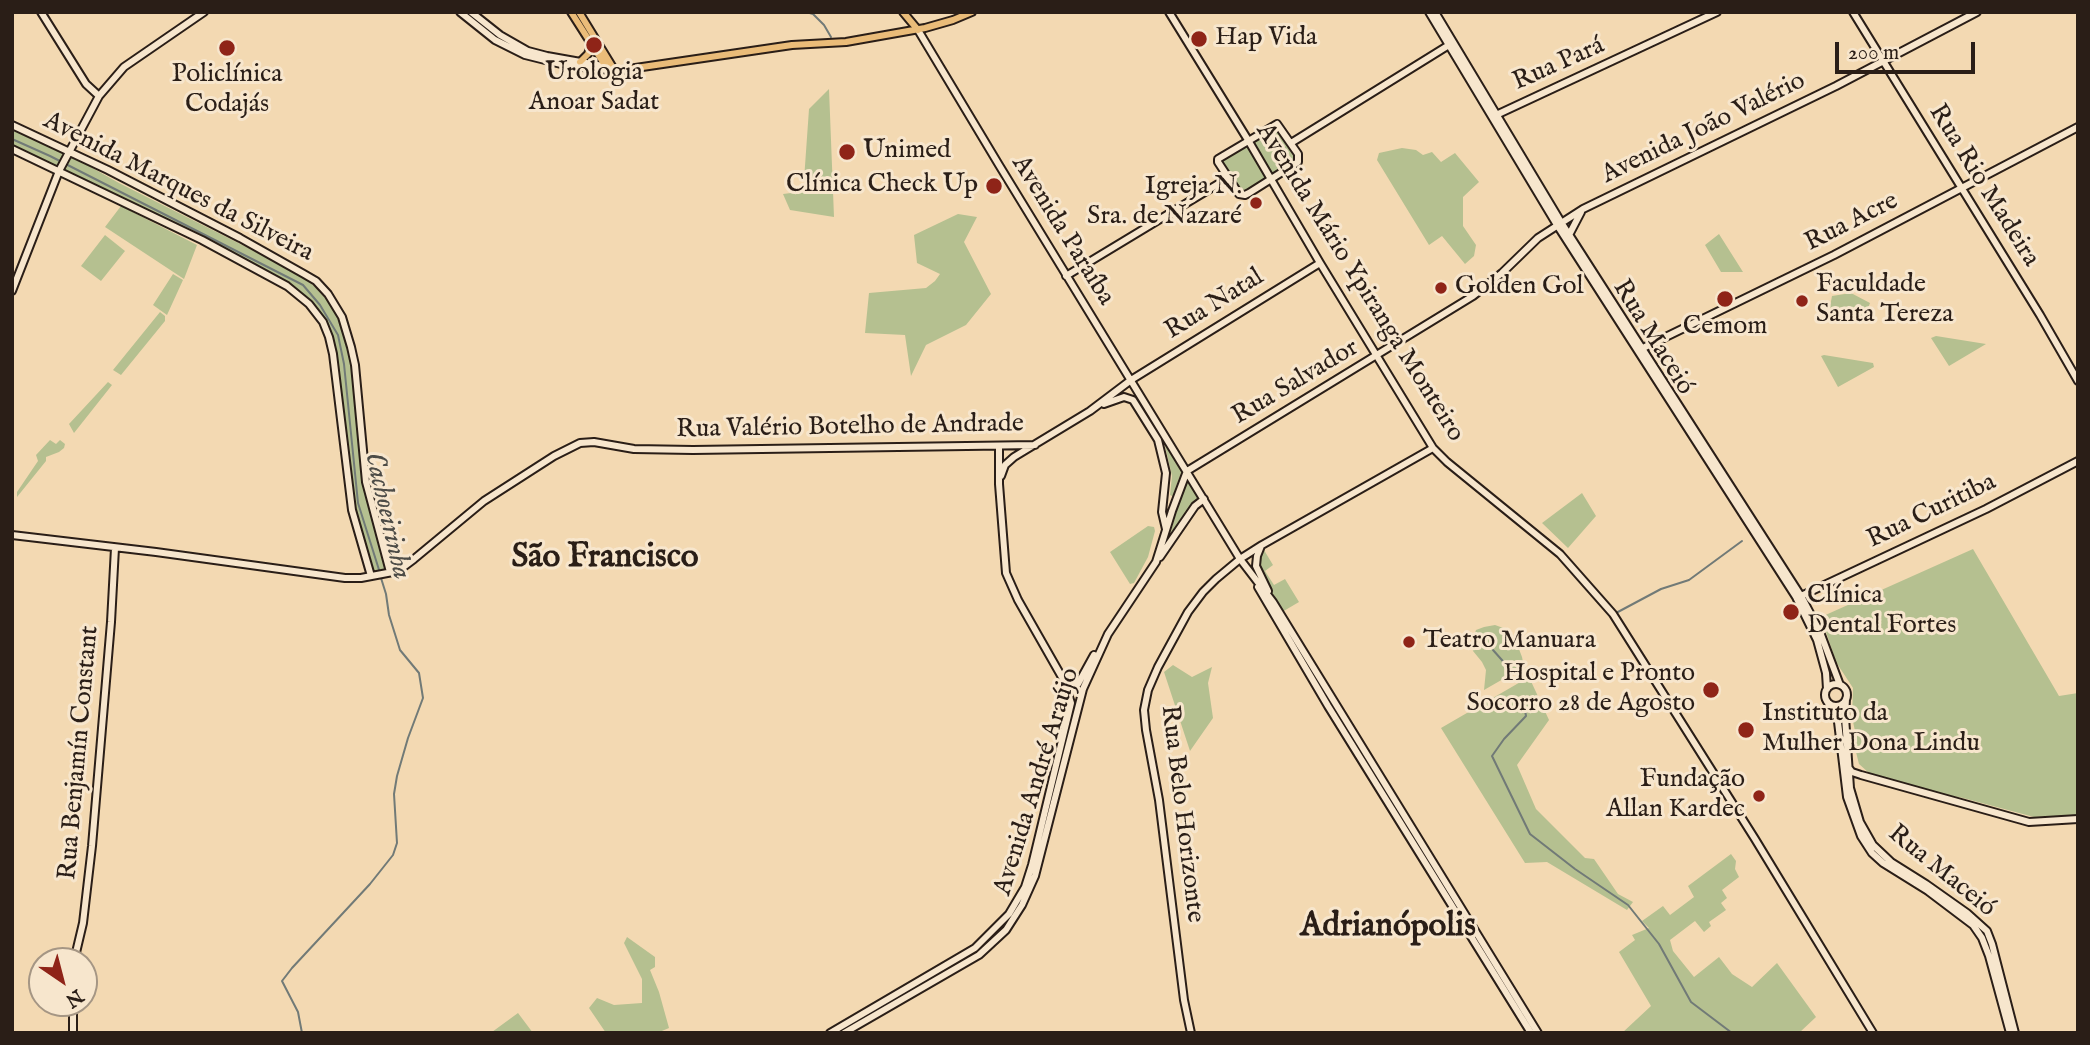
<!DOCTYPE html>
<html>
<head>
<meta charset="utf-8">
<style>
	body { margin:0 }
	#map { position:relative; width:2090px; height:1045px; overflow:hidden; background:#f3d9b2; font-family:"IM FELL English",serif }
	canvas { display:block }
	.frame { position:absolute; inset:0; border:14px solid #2a1e17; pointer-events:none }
	.north { position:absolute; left:28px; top:947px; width:70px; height:70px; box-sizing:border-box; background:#f7e6cd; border:2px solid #a59684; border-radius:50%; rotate:145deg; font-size:19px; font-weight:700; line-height:28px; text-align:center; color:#2a1e17 }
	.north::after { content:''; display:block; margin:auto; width:24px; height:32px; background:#8f2418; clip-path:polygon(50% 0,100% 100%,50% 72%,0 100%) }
	.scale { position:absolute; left:1835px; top:42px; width:140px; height:32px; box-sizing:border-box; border:4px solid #2a1e17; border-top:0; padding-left:9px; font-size:21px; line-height:24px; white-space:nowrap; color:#2a1e17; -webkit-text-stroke:5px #f7e6cd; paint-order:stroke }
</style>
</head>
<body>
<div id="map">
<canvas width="2090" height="1045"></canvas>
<div class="frame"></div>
<div class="north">N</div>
<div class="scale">200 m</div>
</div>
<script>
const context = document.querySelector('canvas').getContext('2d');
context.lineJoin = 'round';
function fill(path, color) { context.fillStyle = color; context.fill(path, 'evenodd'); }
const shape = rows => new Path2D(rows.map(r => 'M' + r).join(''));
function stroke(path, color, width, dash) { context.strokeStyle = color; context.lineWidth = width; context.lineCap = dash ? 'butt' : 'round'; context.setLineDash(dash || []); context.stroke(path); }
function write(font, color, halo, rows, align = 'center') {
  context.font = font + ' "IM FELL English",serif'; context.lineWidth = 6; context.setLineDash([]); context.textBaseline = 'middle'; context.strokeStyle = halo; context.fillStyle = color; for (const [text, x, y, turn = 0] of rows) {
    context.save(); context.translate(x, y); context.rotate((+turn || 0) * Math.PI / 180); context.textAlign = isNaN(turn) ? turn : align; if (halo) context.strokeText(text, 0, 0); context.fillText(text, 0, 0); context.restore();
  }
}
fill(shape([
	[829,89,834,217,790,210,783,194,807,191,804,180,809,109],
	[1276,127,1296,160,1242,194,1221,161],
	[12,128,64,152,119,183,296,272,311,283,332,305,346,332,354,375,366,498,387,571,373,574,352,502,335,346,326,323,308,301,77,176,12,147],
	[1402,148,1416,150,1423,155,1432,152,1441,162,1455,153,1479,182,1463,197,1463,226,1476,245,1474,256,1465,264,1442,236,1429,245,1377,160,1379,153],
	[121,206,197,245,184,279,105,227],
	[958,214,977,217,964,242,991,294,966,325,926,345,911,376,905,335,865,333,869,293,926,288,935,281,940,274,917,263,914,235],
	[1719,234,1743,272,1721,272,1705,245],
	[105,235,125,251,101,281,81,266],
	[173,274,183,280,167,315,153,305],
	[1851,293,1870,303,1864,319,1829,312,1832,296],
	[160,312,165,316,165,321,121,375,113,370],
	[1936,336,1986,344,1949,366,1931,338],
	[1824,355,1873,363,1874,367,1838,387,1821,356],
	[108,382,112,385,74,433,69,424],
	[50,440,56,444,60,440,65,444,64,448,59,452,46,457,46,461,17,497,17,492,38,461,36,455],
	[1166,441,1182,470,1174,492,1181,496,1186,483,1189,482,1200,496,1168,541,1180,500,1170,495,1172,476,1164,442],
	[1582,493,1596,516,1568,548,1542,523],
	[1148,526,1154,527,1155,531,1148,557,1134,583,1130,584,1110,552],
	[1973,549,2059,696,2078,693,2078,815,2034,817,1963,798,1907,787,1869,773,1859,764,1856,752,1855,731,1852,717,1853,688,1836,662,1821,617],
	[1264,550,1273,565,1265,571,1274,585,1285,579,1299,602,1282,612,1257,567,1258,554],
	[1495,625,1506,629,1514,636,1522,657,1524,667,1484,690,1486,670,1482,662,1473,651,1472,642,1476,630,1484,627],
	[1173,665,1192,677,1212,667,1208,683,1213,718,1190,751,1164,672],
	[1529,677,1549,720,1517,765,1536,809,1585,858,1594,859,1618,894,1633,902,1627,910,1547,862,1525,863,1441,728],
	[1731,854,1736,861,1735,869,1739,877,1722,890,1727,898,1721,903,1726,910,1709,922,1711,926,1704,932,1695,921,1670,940,1673,951,1694,977,1719,957,1732,974,1752,987,1777,963,1816,1017,1799,1033,1622,1033,1651,1006,1619,952,1635,940,1632,935,1649,928,1642,921,1663,906,1670,915,1694,897,1688,886],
	[627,937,655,957,655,967,650,970,659,992,669,1028,657,1033,606,1033,589,1008,597,998,614,1005,642,1003,642,979,624,943],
	[518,1013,533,1033,492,1033,492,1032]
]), '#b5c090');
stroke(shape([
	[806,12,813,14,824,25,831,37],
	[12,139,50,156,303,285,320,305,338,335,344,364,358,503,380,573],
	[1616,613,1661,589,1689,580,1742,541],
	[1493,650,1509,668],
	[1523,699,1526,716,1504,739,1492,756,1530,834,1575,869,1628,905,1659,944,1691,1002,1732,1033],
	[302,1033,298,1012,282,981,292,968,370,884,393,855,397,843,394,794,397,776,408,738,423,698,419,673,400,650,389,615,386,594,381,578]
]), '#717a77', 2);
const secondary = shape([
	[41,12,86,84,99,96],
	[460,12,495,40,525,55,565,65,608,70],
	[471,12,500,35,528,51,547,56,603,66],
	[1169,12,1248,140,1320,263,1433,448,1447,462,1560,554,1613,614,1755,839,1873,1033],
	[1429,12,1557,225,1796,597,1817,640,1826,673,1827,689],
	[1435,12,1561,222,1801,596,1820,632,1840,685],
	[1853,12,2040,315,2078,381],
	[918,30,999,165,1240,559,1273,602,1538,1033],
	[1494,116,1717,12],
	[1277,124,1298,154,1298,162,1249,193,1245,195,1239,194,1218,162,1218,159,1277,124],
	[12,125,108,170,240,238,304,274,316,281,328,294,342,317,351,347,355,365,366,482,390,572],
	[1291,143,1449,45],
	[12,149,202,240,287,286,309,304,323,322,329,337,333,354,352,510,371,576],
	[1569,235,1581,212],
	[1066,276,1228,178],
	[12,291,59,171,99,96,124,67,204,12],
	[1641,349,1834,255,2078,127],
	[1104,404,1124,397,1133,400,1158,440,1166,473,1162,512,1166,529],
	[1187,471,1473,296,1502,273,1538,238,1583,209,1836,86,1977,12],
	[1001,476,1005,465,1014,457,1090,411,1131,380,1320,263],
	[12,535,156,552,345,578,361,578,398,571,414,559,484,501,554,456,580,443,594,442,634,449,693,450,1035,445],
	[1261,546,1257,556,1256,566,1268,591],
	[1160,557,1195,506,1204,499],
	[1258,587,1328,706,1531,1033],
	[1801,596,1986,509,2078,461],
	[1064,680,1073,685,1078,684,1094,655],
	'1825 695a11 11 0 1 1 22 0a11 11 0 1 1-22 0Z',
	[1846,699,1845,717,1850,788,1860,822,1873,845,1891,862,1926,884,1967,913,1987,931,1992,944,2015,1033],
	[1828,703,1838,722,1847,797,1861,836,1872,853,1883,863,1928,891,1973,925,1982,938,1989,956,2010,1033],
	[1848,767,1852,772,1861,775,2029,822,2078,819],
	[74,961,83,923,92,846,111,622,115,548],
	[73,1003,73,1033],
	[830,1033,975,948,1009,914,1025,887,1032,865,1071,703,1063,679,1018,600,1006,573,999,484,999,447],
	[844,1033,979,955,1006,930,1022,905,1035,876,1083,689,1108,634,1156,562,1172,511,1187,471],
	[1191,1033,1184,1000,1159,800,1146,730,1144,710,1148,690,1158,667,1188,612,1203,592,1216,579,1240,559,1262,545,1433,448]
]);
const primary = shape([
	[571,12,608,70,615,71,792,45,846,42,925,28,953,20,972,12],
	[579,12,615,71],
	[903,12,918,30],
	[580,62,588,54,591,45]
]);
stroke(secondary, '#2a1e17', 10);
stroke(primary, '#2a1e17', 10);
stroke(secondary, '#f7e6cd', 6);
stroke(primary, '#eabc79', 6);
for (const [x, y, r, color] of [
	[1199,39,9,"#8f2418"],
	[594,45,9,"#8f2418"],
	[227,48,9,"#8f2418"],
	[847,152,9,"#8f2418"],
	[994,186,9,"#8f2418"],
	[1256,203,7,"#8f2418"],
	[1441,288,7,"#8f2418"],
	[1725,299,9,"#8f2418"],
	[1802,301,7,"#8f2418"],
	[1791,612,9,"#8f2418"],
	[1409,642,7,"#8f2418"],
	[1711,690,9,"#8f2418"],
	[1746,730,9,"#8f2418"],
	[1759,796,7,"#8f2418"]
]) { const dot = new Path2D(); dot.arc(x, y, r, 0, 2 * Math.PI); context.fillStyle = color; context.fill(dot); stroke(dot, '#f7e6cd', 2.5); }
write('26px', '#2a1e17', '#f7e6cd', [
	["Hap Vida",1215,39],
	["Urologia",594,74,"center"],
	["Anoar Sadat",594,104,"center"],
	["Policlínica",227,76,"center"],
	["Codajás",227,106,"center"],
	["Unimed",863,152],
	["Clínica Check Up",978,186,"right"],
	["Igreja N.",1242,188,"right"],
	["Sra. de Nazaré",1242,218,"right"],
	["Faculdade",1816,286],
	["Santa Tereza",1816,316],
	["Golden Gol",1455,288],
	["Cemom",1725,328,"center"],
	["Clínica",1807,597],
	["Dental Fortes",1807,627],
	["Teatro Manuara",1423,642],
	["Hospital e Pronto",1695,675,"right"],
	["Socorro 28 de Agosto",1695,705,"right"],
	["Instituto da",1762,715],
	["Mulher Dona Lindu",1762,745],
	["Fundação",1745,781,"right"],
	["Allan Kardec",1745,811,"right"]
], 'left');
write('26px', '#2a1e17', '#f7e6cd', [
	["Rua Pará",1559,65,-24],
	["Avenida João Valério",1704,129,-26],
	["Rua Rio Madeira",1983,186,58],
	["Avenida Marques da Silveira",178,188,27],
	["Rua Acre",1852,223,-27],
	["Avenida Paraíba",1062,231,58],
	["Avenida Mário Ypiranga Monteiro",1359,283,58],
	["Rua Natal",1215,305,-32],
	["Rua Maceió",1652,338,58],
	["Rua Salvador",1296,383,-31],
	["Rua Valério Botelho de Andrade",850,428,-1],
	["Rua Curitiba",1932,512,-26],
	["Rua Benjamín Constant",80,753,-85],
	["Avenida André Araújo",1038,782,-73],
	["Rua Belo Horizonte",1181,814,83],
	["Rua Maceió",1941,872,39]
]);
write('italic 28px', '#4d4c47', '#f7e6cd', [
	["Cachoeirinha",386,516,77]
]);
write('bold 33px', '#2a1e17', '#f7e6cd', [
	["São Francisco",605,559],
	["Adrianópolis",1388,928]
]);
</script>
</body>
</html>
